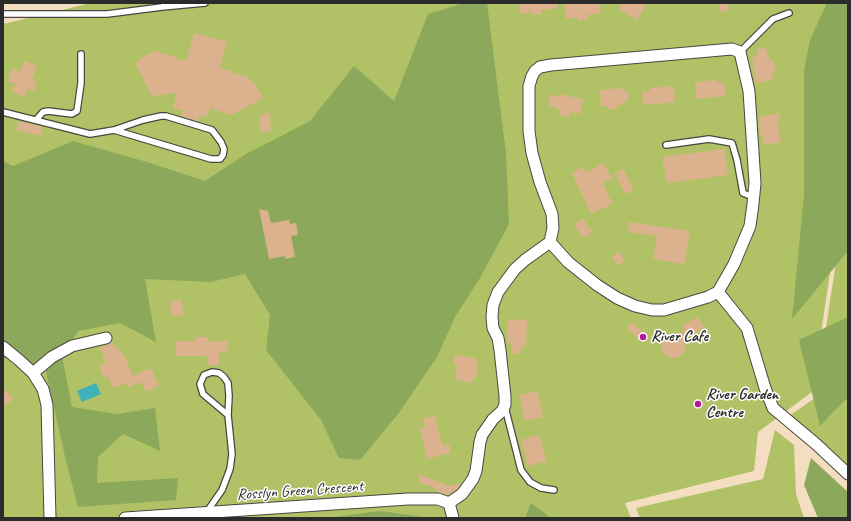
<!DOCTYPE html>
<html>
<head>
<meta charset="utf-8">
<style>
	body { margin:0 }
	#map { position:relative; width:851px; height:521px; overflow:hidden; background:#f4dec1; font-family:Caveat,sans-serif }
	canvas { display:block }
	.frame { position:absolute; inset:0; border:4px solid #2b2b2b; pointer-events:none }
</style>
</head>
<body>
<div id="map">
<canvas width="851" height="521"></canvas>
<div class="frame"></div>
</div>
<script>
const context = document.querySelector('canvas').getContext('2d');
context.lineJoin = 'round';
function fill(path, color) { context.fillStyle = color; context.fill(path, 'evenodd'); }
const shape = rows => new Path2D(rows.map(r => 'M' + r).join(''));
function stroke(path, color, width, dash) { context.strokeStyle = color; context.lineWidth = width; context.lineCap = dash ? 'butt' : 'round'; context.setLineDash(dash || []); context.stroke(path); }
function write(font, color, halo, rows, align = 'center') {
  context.font = font + ' Caveat,sans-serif'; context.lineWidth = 3; context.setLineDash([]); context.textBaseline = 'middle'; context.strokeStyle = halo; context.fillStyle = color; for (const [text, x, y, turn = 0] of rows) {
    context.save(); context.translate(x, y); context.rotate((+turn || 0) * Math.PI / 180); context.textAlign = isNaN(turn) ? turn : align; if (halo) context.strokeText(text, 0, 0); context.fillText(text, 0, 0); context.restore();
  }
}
fill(shape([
	[91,3,848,3,848,154,812,392,758,432,754,471,625,503,631,518,3,518,3,24],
	[848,185,848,468,789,416,815,398],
	[775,430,794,445,796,494,804,518,640,518,636,508,763,479]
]), '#b1c266');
fill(shape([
	[464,3,487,3,506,153,509,224,480,278,455,317,437,357,398,414,360,460,339,458,321,420,266,350,270,315,245,274,211,282,145,279,156,342,120,323,78,331,62,356,72,407,118,414,155,408,160,451,123,434,98,457,97,483,178,478,176,500,78,507,66,461,45,367,3,358,3,161,13,166,73,141,147,162,205,181,246,154,310,121,354,66,394,101,428,14],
	[827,3,848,3,848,251,792,319,804,195,804,71,810,40],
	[848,317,848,400,845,400,820,426,799,340],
	[811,458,848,492,848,518,818,518,804,485],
	[531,503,551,518,525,518],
	[380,511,432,518,326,518]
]), '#8ca85b');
fill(shape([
	[96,383,101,394,82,402,77,391]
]), '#40b0ba');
fill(shape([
	[519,3,558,3,558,8,541,10,542,14,532,15,532,12,520,14],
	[564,3,600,3,601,13,587,15,588,19,578,21,578,17,566,19],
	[623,3,647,3,637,20,619,9],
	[719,3,728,3,729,10,720,12],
	[194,33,227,42,220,68,247,77,254,83,263,98,231,115,210,108,207,117,199,115,198,121,181,116,183,110,173,108,177,93,152,96,135,63,147,54,156,51,186,61],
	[766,48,770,61,774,60,776,71,772,72,773,80,756,83,752,57,758,56,757,49],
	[24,61,37,66,32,80,37,82,34,91,28,89,25,97,12,92,15,84,8,81,12,69,20,72],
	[717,80,718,83,724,82,726,96,696,99,695,82],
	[674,86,675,102,643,105,642,92,650,91,650,88],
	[622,88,622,90,627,90,628,102,623,102,624,104,617,105,617,109,607,109,607,106,601,106,600,90],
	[550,94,560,97,561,94,583,100,580,114,570,112,569,117,559,115,561,110,548,105],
	[269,112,271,131,261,132,259,116],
	[779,113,780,122,777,122,781,142,764,145,763,137,761,137,759,122,761,122,760,117],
	[19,121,43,127,41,136,16,130],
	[724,149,728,175,667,183,662,157],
	[603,163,612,178,603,183,612,204,591,214,572,173,583,167,586,173],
	[623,169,634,190,625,194,615,173],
	[259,209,268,211,271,223,289,220,290,224,296,223,298,235,291,236,295,257,285,259,285,256,269,259],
	[583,218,592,232,583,238,574,225],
	[629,222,690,231,684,264,653,259,657,236,628,232],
	[619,252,625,261,618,266,612,257],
	[182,300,183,315,171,316,170,301],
	[698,317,704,328,685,339,686,347,683,354,676,358,672,358,664,354,661,347,663,338,670,334,685,332,682,326],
	[508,319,527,320,526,346,522,346,521,354,511,353,512,344,507,342],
	[632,322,644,333,638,339,627,328],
	[195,337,209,337,208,341,228,341,228,351,219,351,219,365,208,365,207,356,176,356,176,341,195,341],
	[112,341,115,348,118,347,120,352,122,351,133,376,151,368,159,386,146,392,141,382,128,387,127,383,113,388,108,376,104,378,99,366,106,363,100,347,108,345],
	[455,355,476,358,475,362,478,363,476,378,473,378,472,383,455,380,457,366,453,365],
	[3,387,13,399,3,408],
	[537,391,543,417,525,421,519,395],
	[435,416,442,445,449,444,451,453,427,459,420,428,425,427,423,418],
	[539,434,547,461,528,466,521,440],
	[419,474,449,486,460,483,460,485,457,489,448,495,438,492,431,486,419,483,420,478,418,476]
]), '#dcb28e');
const lane = shape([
	[162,7,205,3],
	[3,14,107,14,162,7,167,3],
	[740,52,773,19,789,13],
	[3,112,90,134,114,130,143,120,161,116,166,116,212,130,221,142,224,149,223,155,220,159,211,159,114,130],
	[36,120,43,112,48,111,72,114,77,111,81,83,81,54],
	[666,145,709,139,732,143,737,160,743,193,753,197],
	[505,407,521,470,530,482,541,488,554,490],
	[206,513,222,490,230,469,232,454,228,415,229,396,228,383,224,377,219,373,212,372,204,375,200,384,203,394,228,415]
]);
const street = shape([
	[550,242,568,262,597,285,617,298,635,306,652,310,664,310,708,297,718,292,747,328,765,388,773,408,816,444,848,474],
	[3,347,19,360,33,373,43,389,47,405,50,518],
	[33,373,52,357,72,346,106,338],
	[449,503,453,518],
	[125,518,408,499,438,499,449,503,462,494,473,479,476,471,480,442,482,435,493,419,502,411,505,405,505,396,500,350,498,338,493,328,492,317,493,305,498,292,515,269,525,260,550,242,553,228,552,214,540,182,532,153,529,131,529,86,532,76,535,71,540,67,551,65,732,49,740,52,749,91,755,183,753,204,750,226,734,264,718,292]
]);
stroke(lane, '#494642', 8);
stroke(street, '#494642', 13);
stroke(lane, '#fff', 5.5);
stroke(street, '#fff', 11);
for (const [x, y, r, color] of [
	[643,337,4,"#b5179e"],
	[698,404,4,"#b5179e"]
]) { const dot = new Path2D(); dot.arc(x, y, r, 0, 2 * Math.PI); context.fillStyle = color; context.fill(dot); stroke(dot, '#fff', 1.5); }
write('bold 16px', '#2b2b2b', '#fff', [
	["River Cafe",651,337],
	["River Garden",706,395],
	["Centre",706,413]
], 'left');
write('16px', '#2b2b2b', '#fff', [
	["Rosslyn Green Crescent",300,491,-4]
]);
</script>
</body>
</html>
